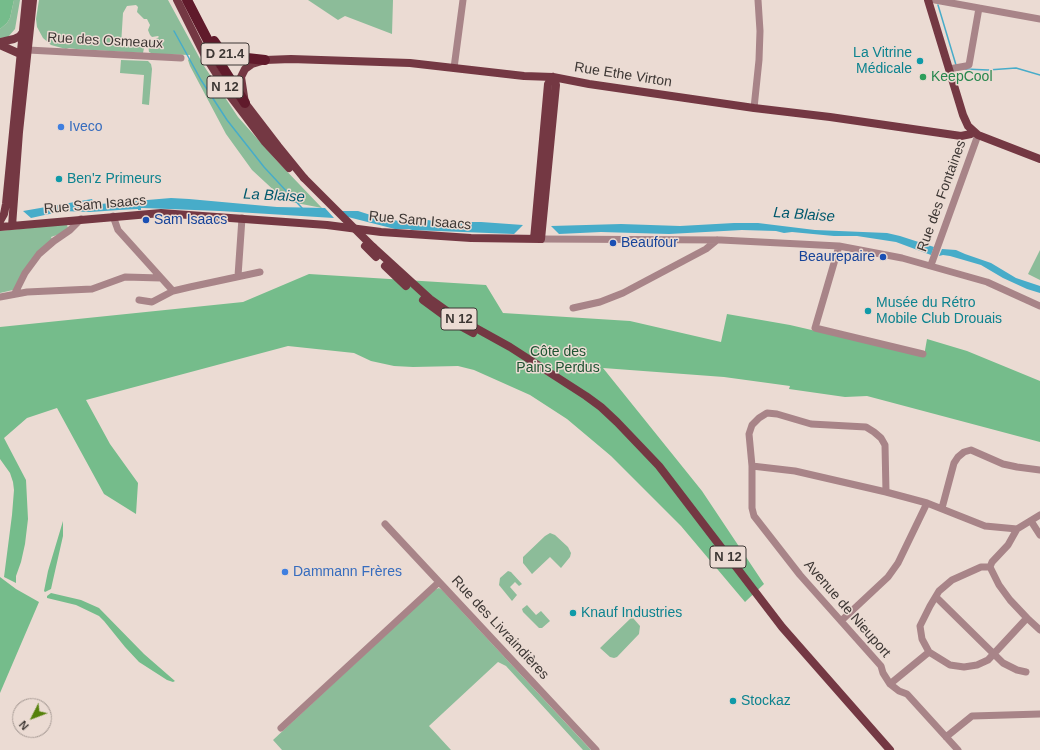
<!DOCTYPE html>
<html>
<head>
<meta charset="utf-8">
<style>
	body { margin:0 }
	#map { position:relative; width:1040px; height:750px; overflow:hidden; background:#ebdbd3; font-family:Helvetica,sans-serif }
	canvas { display:block }
	.north { position:absolute; left:12px; top:698px; width:40px; height:40px; box-sizing:border-box; background:#ebdbd3; border:1px solid #a59993; border-radius:50%; rotate:228deg; font-size:11px; font-weight:700; line-height:16px; text-align:center; color:#3d3734 }
	.north::after { content:''; display:block; margin:auto; width:14px; height:18px; background:#55810b; clip-path:polygon(50% 0,100% 100%,50% 72%,0 100%) }
</style>
</head>
<body>
<div id="map">
<canvas width="1040" height="750"></canvas>
<div class="north">N</div>
</div>
<script>
const context = document.querySelector('canvas').getContext('2d');
context.lineJoin = 'round';
function fill(path, color) { context.fillStyle = color; context.fill(path, 'evenodd'); }
const shape = rows => new Path2D(rows.map(r => 'M' + r).join(''));
function stroke(path, color, width, dash) { context.strokeStyle = color; context.lineWidth = width; context.lineCap = dash ? 'butt' : 'round'; context.setLineDash(dash || []); context.stroke(path); }
function write(font, color, halo, rows, align = 'center') {
  context.font = font + ' Helvetica,sans-serif'; context.lineWidth = 3; context.setLineDash([]); context.textBaseline = 'middle'; context.strokeStyle = halo; context.fillStyle = color; for (const [text, x, y, turn = 0] of rows) {
    context.save(); context.translate(x, y); context.rotate((+turn || 0) * Math.PI / 180); context.textAlign = isNaN(turn) ? turn : align; if (halo) context.strokeText(text, 0, 0); context.fillText(text, 0, 0); context.restore();
  }
}
fill(shape([
	[14,0,20,0,15,29,8,37,0,38,0,29,7,23,10,18],
	[39,0,168,0,204,66,238,117,278,162,322,208,271,198,279,195,252,170,226,134,190,66,188,60,190,58,190,55,153,54,149,52,148,44,159,37,158,36,152,37,150,35,148,30,150,25,147,19,144,19,137,12,138,7,136,5,127,6,123,13,121,45,143,47,144,48,143,53,76,49,69,48,66,49,51,45,43,38,37,27,36,19],
	[308,0,393,0,392,34,345,16,338,20],
	[121,60,148,61,151,64,152,69,149,105,142,104,144,75,120,73],
	[59,225,67,225,68,228,60,234,51,237,52,239,13,290,0,293,0,231],
	[1040,250,1040,280,1028,274],
	[550,533,555,535,568,547,571,553,570,557,561,568,550,557,532,574,523,563,523,557,545,536],
	[508,571,511,572,522,584,519,586,515,582,510,587,517,595,512,601,499,585,500,578],
	[439,588,442,590,591,750,583,750,506,666,498,662,429,726,451,750,282,750,273,740,434,590],
	[527,605,536,615,541,611,550,621,542,628,539,628,523,612,522,609],
	[631,618,633,618,640,626,639,634,617,657,614,658,610,657,600,648]
]), '#8cbc99');
fill(shape([
	[0,0,14,0,10,18,7,23,0,29],
	[309,274,486,285,503,313,630,321,721,342,727,314,790,325,924,356,927,339,967,351,1040,381,1040,442,867,396,845,397,789,389,790,386,724,377,603,368,702,491,764,584,745,602,681,526,611,456,567,419,530,395,474,370,458,366,413,367,394,366,371,361,354,353,288,346,86,400,110,444,138,483,136,514,104,494,57,408,27,418,4,438,26,480,28,519,25,544,21,562,16,576,16,583,4,577,12,515,14,490,13,482,10,473,0,459,0,327,243,302],
	[63,521,63,536,53,580,51,589,45,592,44,591,48,571],
	[0,577,16,589,39,602,0,693],
	[51,593,81,600,99,608,144,654,175,681,173,682,167,680,139,662,125,647,104,621,99,616,76,605,47,598,47,596]
]), '#75bc8b');
fill(shape([
	[171,198,189,199,277,207,325,208,334,218,220,211,143,208,141,208,141,210,138,210,138,209,119,210,90,212,63,211,31,218,23,211,92,199,93,201,75,203,75,205,88,205],
	[341,211,358,211,380,218,399,221,410,222,428,220,437,222,438,220,440,222,481,222,523,225,514,234,412,230,409,229,395,229,348,217],
	[734,223,758,223,815,230,887,233,900,236,934,247,931,255,896,242,857,236,834,236,792,232,784,233,776,231,742,230,669,234,601,232,559,234,551,226,621,224,680,226],
	[942,249,956,250,965,254,991,263,1016,278,1040,286,1040,293,1027,289,1003,278,981,265,950,256,943,255,939,256]
]), '#47acc9');
stroke(shape([
	[938,5,956,65],
	[174,31,201,80,227,120,264,167,302,208],
	[965,69,988,70,1016,68,1040,75]
]), '#47acc9', 1.5);
stroke(shape([
	[935,0,1040,19],
	[28,50,181,58],
	[454,68,463,0],
	[949,69,966,66,969,65,979,8],
	[754,108,759,60,760,31,758,0],
	[113,216,118,230,173,291],
	[541,239,721,240,839,246,902,258,987,282,1040,306],
	[839,246,815,328,923,354],
	[931,265,978,135],
	[238,276,242,218],
	[15,293,25,273,39,254,54,241,70,230,81,219],
	[0,297,27,292,92,289,125,277,161,278],
	[139,300,152,302,173,291,190,287,260,272],
	[573,308,600,302,623,293,706,249,717,240],
	[752,466,795,471,886,492,927,503,985,526,1017,529,1040,515],
	[886,492,885,445,881,438,874,432,866,427,811,424,777,414,767,413,759,418,752,425,749,434,752,466,752,508,754,516,800,575,881,666,883,673,890,684,899,691,907,694,958,750],
	[942,508,954,463,958,457,964,452,971,450,1003,464,1017,467,1040,470],
	[1031,521,1040,535],
	[385,524,596,750],
	[990,567,999,585,1010,600,1027,618],
	[990,567,992,562,1008,545,1017,529],
	[936,597,1003,663,1017,670,1026,672],
	[841,621,888,577,898,563,927,503],
	[929,652,950,665,964,667,977,665,988,660,1027,618,1040,630],
	[890,684,929,652,922,639,920,626,930,606,939,591,952,580,981,567,990,567],
	[281,728,439,582],
	[946,737,972,716,1040,714]
]), '#a88488', 7);
stroke(shape([
	[177,0,204,54,231,97,265,142,289,168],
	[928,0,963,115,968,126,978,135,1040,159],
	[0,42,14,39,20,36,23,32],
	[0,45,18,53,21,54,26,52],
	[304,178,278,146,245,103,241,77,245,69,252,64,265,60,291,59,410,63,524,76,553,77,589,84,754,108,830,117,961,136,971,134,973,131],
	[0,221,4,214,6,204,26,0],
	[12,226,19,132,33,0],
	[0,227,161,213,327,225,381,232,471,238,541,239,556,85,553,77],
	[534,239,548,84,553,77],
	[365,246,376,257],
	[373,247,430,299,454,316,510,347,586,396,601,407,617,422,659,466,782,627,890,750],
	[385,266,406,286],
	[423,300,453,322,473,333]
]), '#743843', 8);
stroke(shape([
	[187,0,218,60,245,103],
	[214,41,221,51,229,56,265,60]
]), '#601a2b', 10);
stroke(shape([
	[304,178,373,247]
]), '#743843', 8);
for (const [x, y, r, color] of [
	[920,61,4,"#0f9aa8"],
	[923,77,4,"#2e9e5b"],
	[61,127,4,"#3f7fe0"],
	[59,179,4,"#0f9aa8"],
	[146,220,4,"#1a4fb4"],
	[613,243,4,"#1a4fb4"],
	[883,257,4,"#1a4fb4"],
	[868,311,4,"#0f9aa8"],
	[285,572,4,"#3f7fe0"],
	[573,613,4,"#0f9aa8"],
	[733,701,4,"#0f9aa8"]
]) { const dot = new Path2D(); dot.arc(x, y, r, 0, 2 * Math.PI); context.fillStyle = color; context.fill(dot); stroke(dot, '#ebdbd3', 1.5); }
for (const [x, y, w] of [
	[225,54,48],
	[225,87,36],
	[459,319,36],
	[728,557,36]
]) { const box = new Path2D(); box.roundRect(x - w / 2, y - 11, w, 22, 3); context.fillStyle = '#ebdbd3'; context.fill(box); stroke(box, '#3d3734', 1); }
write('bold 13px', '#3d3734', null, [
	["D 21.4",225,54],
	["N 12",225,87],
	["N 12",459,319],
	["N 12",728,557]
]);
write('14px', '#3d3734', '#ebdbd3', [
	["Rue des Osmeaux",105,41,3],
	["Rue Ethe Virton",623,75,9],
	["Rue des Fontaines",942,196,-70],
	["Rue Sam Isaacs",95,205,-5],
	["Rue Sam Isaacs",420,221,5],
	["Avenue de Nieuport",847,609,49],
	["Rue des Livraindières",500,628,47]
]);
write('14px', '#0d838f', '#ebdbd3', [
	["La Vitrine",912,53,"right"],
	["Médicale",912,69,"right"],
	["Ben'z Primeurs",67,179],
	["Musée du Rétro",876,303],
	["Mobile Club Drouais",876,319],
	["Knauf Industries",581,613],
	["Stockaz",741,701]
], 'left');
write('14px', '#27864d', '#ebdbd3', [
	["KeepCool",931,77]
], 'left');
write('14px', '#366cbe', '#ebdbd3', [
	["Iveco",69,127],
	["Dammann Frères",293,572]
], 'left');
write('14px', '#164399', '#ebdbd3', [
	["Sam Isaacs",154,220],
	["Beaufour",621,243],
	["Beaurepaire",875,257,"right"]
], 'left');
write('14px', '#1f5332', '#ebdbd3', [
	["Côte des",558,352],
	["Pains Perdus",558,368]
]);
write('italic 15px', '#00596d', '#ebdbd3', [
	["La Blaise",274,196,3],
	["La Blaise",804,215,4]
]);
</script>
</body>
</html>
